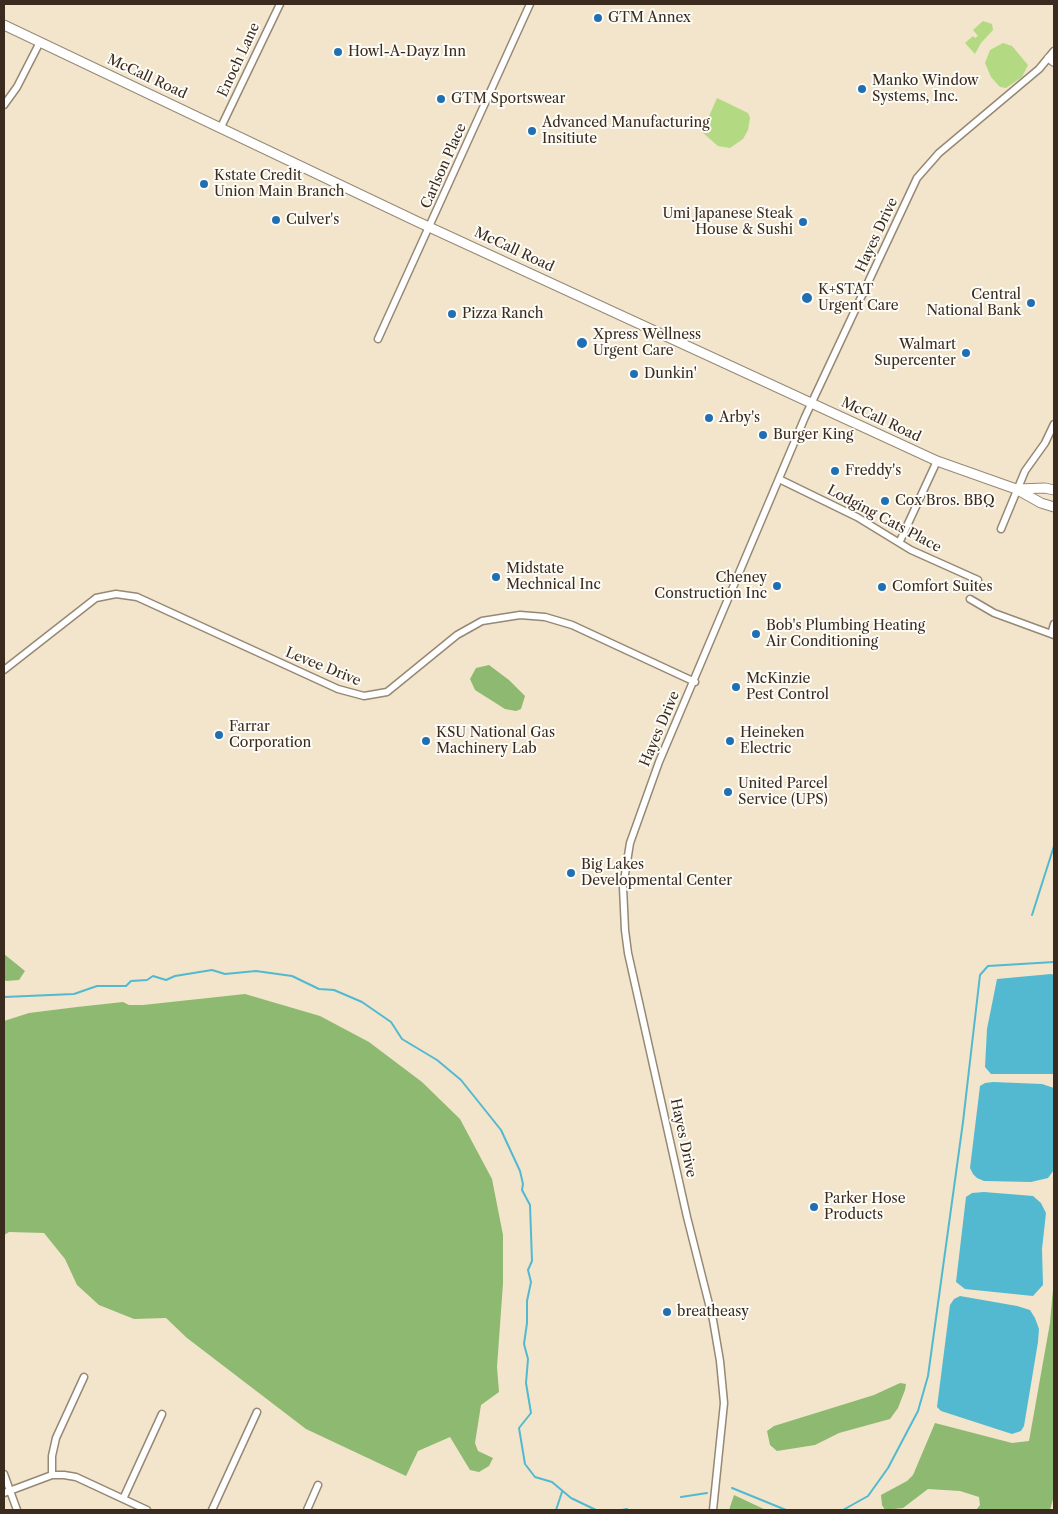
<!DOCTYPE html>
<html>
<head>
<meta charset="utf-8">
<style>
	body { margin:0 }
	#map { position:relative; width:1058px; height:1514px; overflow:hidden; background:#f2e5cb; font-family:"Libre Caslon Text",serif }
	canvas { display:block }
	.frame { position:absolute; inset:0; border:5px solid #3b2a1e; pointer-events:none }
</style>
</head>
<body>
<div id="map">
<canvas width="1058" height="1514"></canvas>
<div class="frame"></div>
</div>
<script>
const context = document.querySelector('canvas').getContext('2d');
context.lineJoin = 'round';
function fill(path, color) { context.fillStyle = color; context.fill(path, 'evenodd'); }
const shape = rows => new Path2D(rows.map(r => 'M' + r).join(''));
function stroke(path, color, width, dash) { context.strokeStyle = color; context.lineWidth = width; context.lineCap = dash ? 'butt' : 'round'; context.setLineDash(dash || []); context.stroke(path); }
function write(font, color, halo, rows, align = 'center') {
  context.font = font + ' "Libre Caslon Text",serif'; context.lineWidth = 4; context.setLineDash([]); context.textBaseline = 'middle'; context.strokeStyle = halo; context.fillStyle = color; for (const [text, x, y, turn = 0] of rows) {
    context.save(); context.translate(x, y); context.rotate((+turn || 0) * Math.PI / 180); context.textAlign = isNaN(turn) ? turn : align; if (halo) context.strokeText(text, 0, 0); context.fillText(text, 0, 0); context.restore();
  }
}
fill(shape([
	[983,21,992,24,993,30,981,43,975,54,965,43,973,36,975,38,978,36,973,30],
	[1003,43,1012,46,1028,65,1022,77,1006,88,1000,87,991,77,985,63,990,50],
	[717,98,748,113,750,118,748,130,743,139,730,148,718,146,702,132]
]), '#b3d982');
fill(shape([
	[489,665,509,680,525,696,521,709,516,711,505,709,475,690,470,679,476,668],
	[4,954,25,971,19,980,6,981,4,979],
	[245,994,320,1016,369,1042,422,1082,460,1119,492,1179,503,1235,503,1283,497,1367,499,1392,481,1405,475,1443,478,1451,493,1458,489,1466,479,1472,470,1470,450,1437,418,1451,406,1476,306,1429,187,1338,166,1318,134,1319,99,1305,77,1285,65,1259,44,1233,9,1232,4,1235,4,1021,29,1013,77,1007,123,1002,129,1005,143,1005],
	[1054,1278,1054,1496,1050,1510,976,1510,980,1505,979,1497,960,1491,928,1489,903,1508,885,1510,882,1505,881,1495,907,1481,913,1475,935,1423,1012,1443,1029,1441,1050,1323],
	[900,1383,906,1384,905,1390,898,1408,890,1419,839,1433,815,1445,777,1451,770,1445,767,1431,774,1426,874,1395],
	[734,1495,766,1510,729,1510]
]), '#8eb970');
fill(shape([
	[1051,974,1054,975,1054,1074,991,1074,985,1067,987,1029,997,979],
	[993,1082,1042,1084,1054,1088,1054,1170,1048,1178,1031,1182,984,1181,977,1178,973,1174,970,1168,980,1086,985,1083],
	[984,1192,1033,1196,1041,1203,1046,1213,1042,1249,1043,1285,1033,1296,965,1289,956,1282,966,1197,972,1193],
	[960,1296,1017,1306,1030,1310,1035,1318,1039,1329,1038,1342,1024,1426,1021,1431,1012,1434,941,1411,937,1407,950,1305,954,1299]
]), '#52b9d0');
stroke(shape([
	[1032,915,1054,846],
	[4,997,74,994,97,986,126,986,131,981,147,980,153,976,166,980,175,976,212,970,225,974,256,971,292,976,319,989,334,990,362,1002,391,1022,402,1039,437,1060,461,1080,501,1130,520,1171,523,1184,522,1190,530,1205,532,1261,528,1270,531,1282,527,1301,527,1323,524,1344,528,1359,526,1383,531,1413,519,1428,525,1464,535,1477,552,1482,571,1498,596,1510],
	[732,1488,786,1510],
	[681,1497,707,1493],
	[556,1510,562,1492],
	[622,1510,627,1509],
	[843,1510,868,1496,888,1468,918,1411,928,1376,963,1122,980,975,988,966,1054,962]
]), '#52b9d0', 2);
const minor = shape([
	[4,105,17,87,40,42],
	[221,127,280,4],
	[378,339,530,4],
	[779,479,857,517,911,550,978,580],
	[1001,529,1025,471,1045,443,1054,424],
	[900,541,937,461],
	[970,599,994,613,1054,635],
	[1051,634,1054,624],
	[4,670,96,598,116,594,137,597,338,689,364,696,387,692,457,635,482,621,520,615,545,617,572,625,695,682],
	[4,1474,17,1510],
	[52,1475,52,1456,56,1438,84,1377],
	[4,1493,52,1475,64,1475,76,1477,147,1510],
	[123,1499,162,1414],
	[212,1510,257,1412],
	[307,1510,318,1485],
	[713,1510,724,1403,720,1361,713,1320,687,1217,628,953,625,930,623,887,630,843,659,762,805,417,917,178,939,153,1039,69,1054,51]
]);
const tertiary = shape([
	[1049,58,1054,62]
]);
const secondary = shape([
	[4,25,416,221,937,461,1016,489,1041,503,1054,507],
	[1017,489,1045,488,1054,490]
]);
stroke(minor, '#968874', 9);
stroke(tertiary, '#968874', 10);
stroke(secondary, '#968874', 11);
stroke(minor, '#fff', 6);
stroke(tertiary, '#fff', 8);
stroke(secondary, '#fff', 9);
for (const [x, y, r, color] of [
	[598,18,5,"#1f6fb2"],
	[338,52,5,"#1f6fb2"],
	[862,89,5,"#1f6fb2"],
	[441,99,5,"#1f6fb2"],
	[532,131,5,"#1f6fb2"],
	[204,184,5,"#1f6fb2"],
	[276,220,5,"#1f6fb2"],
	[803,222,5,"#1f6fb2"],
	[807,298,6,"#1f6fb2"],
	[1031,303,5,"#1f6fb2"],
	[452,314,5,"#1f6fb2"],
	[582,343,6,"#1f6fb2"],
	[966,353,5,"#1f6fb2"],
	[634,374,5,"#1f6fb2"],
	[709,418,5,"#1f6fb2"],
	[763,435,5,"#1f6fb2"],
	[835,471,5,"#1f6fb2"],
	[885,501,5,"#1f6fb2"],
	[496,577,5,"#1f6fb2"],
	[777,586,5,"#1f6fb2"],
	[882,587,5,"#1f6fb2"],
	[756,634,5,"#1f6fb2"],
	[736,687,5,"#1f6fb2"],
	[219,735,5,"#1f6fb2"],
	[426,741,5,"#1f6fb2"],
	[730,741,5,"#1f6fb2"],
	[728,792,5,"#1f6fb2"],
	[571,873,5,"#1f6fb2"],
	[814,1207,5,"#1f6fb2"],
	[667,1312,5,"#1f6fb2"]
]) { const dot = new Path2D(); dot.arc(x, y, r, 0, 2 * Math.PI); context.fillStyle = color; context.fill(dot); stroke(dot, '#fdfcf7', 2); }
write('14px', '#3b2a1e', '#fdfcf7', [
	["GTM Annex",608,18],
	["Howl-A-Dayz Inn",348,52],
	["Manko Window",872,81],
	["Systems, Inc.",872,97],
	["GTM Sportswear",451,99],
	["Advanced Manufacturing",542,123],
	["Insitiute",542,139],
	["Kstate Credit",214,176],
	["Union Main Branch",214,192],
	["Umi Japanese Steak",793,214,"right"],
	["House & Sushi",793,230,"right"],
	["Culver's",286,220],
	["K+STAT",818,290],
	["Urgent Care",818,306],
	["Central",1021,295,"right"],
	["National Bank",1021,311,"right"],
	["Pizza Ranch",462,314],
	["Xpress Wellness",593,335],
	["Urgent Care",593,351],
	["Walmart",956,345,"right"],
	["Supercenter",956,361,"right"],
	["Dunkin'",644,374],
	["Arby's",719,418],
	["Burger King",773,435],
	["Freddy's",845,471],
	["Cox Bros. BBQ",895,501],
	["Midstate",506,569],
	["Mechnical Inc",506,585],
	["Cheney",767,578,"right"],
	["Construction Inc",767,594,"right"],
	["Comfort Suites",892,587],
	["Bob's Plumbing Heating",766,626],
	["Air Conditioning",766,642],
	["McKinzie",746,679],
	["Pest Control",746,695],
	["Farrar",229,727],
	["Corporation",229,743],
	["KSU National Gas",436,733],
	["Machinery Lab",436,749],
	["Heineken",740,733],
	["Electric",740,749],
	["United Parcel",738,784],
	["Service (UPS)",738,800],
	["Big Lakes",581,865],
	["Developmental Center",581,881],
	["Parker Hose",824,1199],
	["Products",824,1215],
	["breatheasy",677,1312]
], 'left');
write('14px', '#3b2a1e', '#fdfcf7', [
	["Enoch Lane",239,60,-65],
	["McCall Road",147,77,25],
	["Carlson Place",444,166,-66],
	["Hayes Drive",877,235,-65],
	["McCall Road",514,250,25],
	["McCall Road",881,420,25],
	["Lodging Cats Place",884,519,28],
	["Levee Drive",323,667,22],
	["Hayes Drive",660,729,-67],
	["Hayes Drive",683,1138,78]
]);
</script>
</body>
</html>
